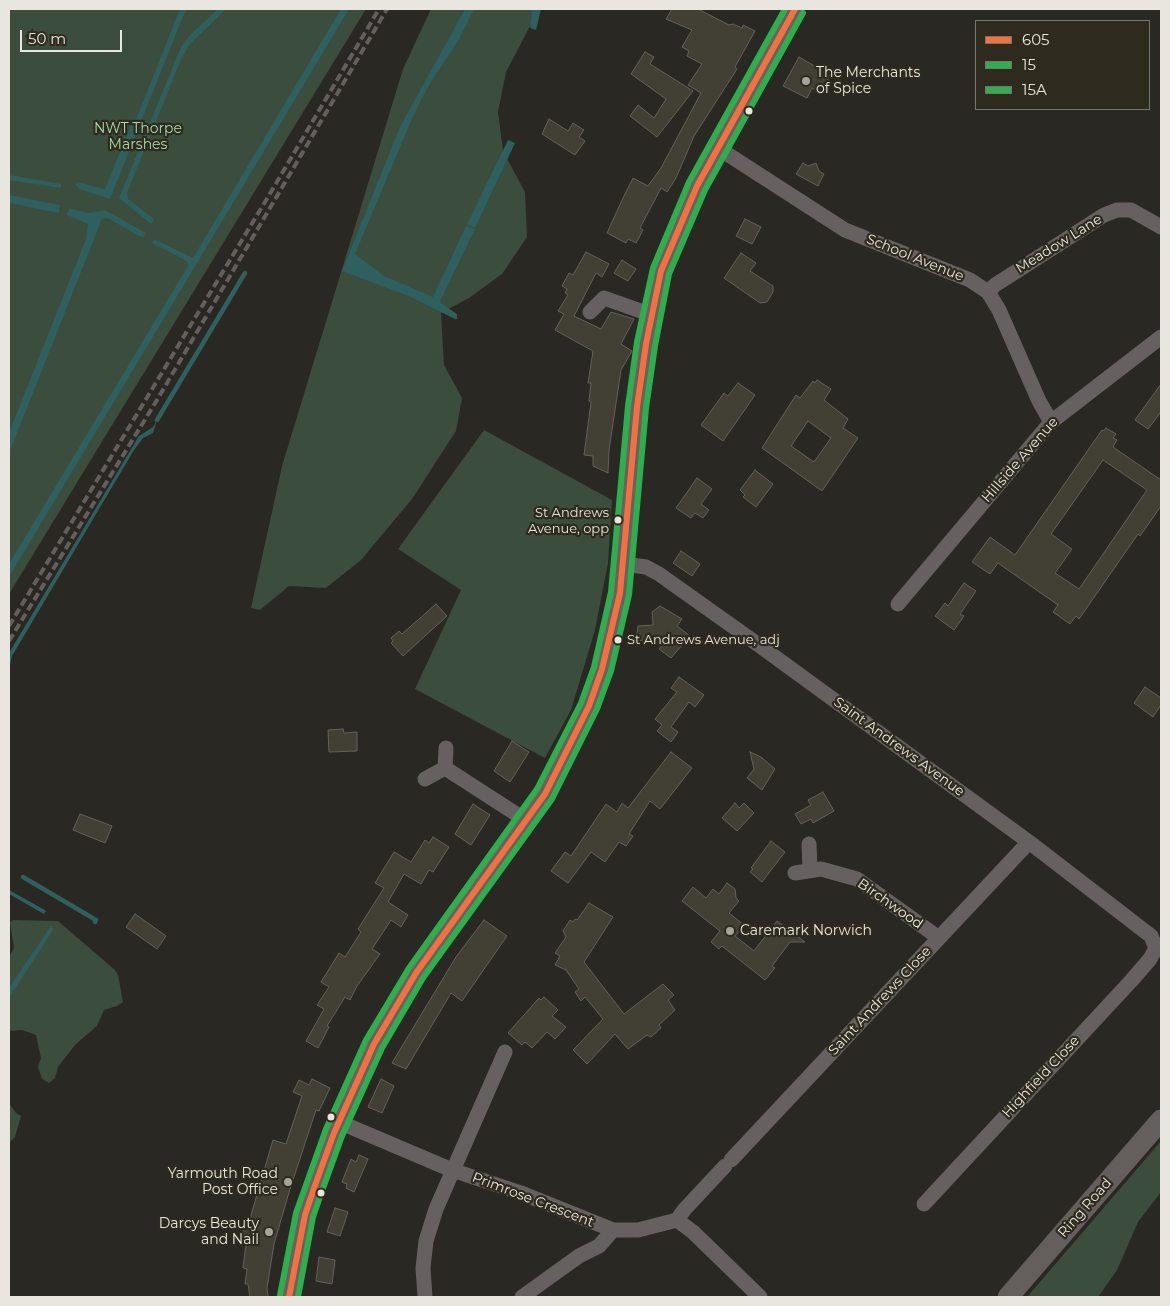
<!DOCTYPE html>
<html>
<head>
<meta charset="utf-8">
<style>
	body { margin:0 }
	#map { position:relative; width:1170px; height:1306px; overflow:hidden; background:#2a2822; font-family:Montserrat,sans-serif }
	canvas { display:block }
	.frame { position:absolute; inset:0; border:10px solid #e8e6de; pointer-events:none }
	.legend { position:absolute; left:975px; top:20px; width:175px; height:90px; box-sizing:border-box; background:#2e2a1e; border:1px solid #78756b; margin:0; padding:6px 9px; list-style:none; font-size:15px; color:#e8e6de }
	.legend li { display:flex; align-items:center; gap:10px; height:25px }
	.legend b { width:25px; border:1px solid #78756b }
	.scale { position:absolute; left:20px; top:30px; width:102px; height:22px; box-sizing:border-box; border:2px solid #e8e6de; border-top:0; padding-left:6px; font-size:15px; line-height:18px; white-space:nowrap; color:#e8e6de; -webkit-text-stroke:4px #2e2a1e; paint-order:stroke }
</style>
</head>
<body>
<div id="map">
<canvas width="1170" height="1306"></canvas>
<div class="frame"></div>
<ul class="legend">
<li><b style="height:6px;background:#f5703f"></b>605</li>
<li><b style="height:6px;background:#2daf4e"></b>15</li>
<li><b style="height:6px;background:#2daf4e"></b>15A</li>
</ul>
<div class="scale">50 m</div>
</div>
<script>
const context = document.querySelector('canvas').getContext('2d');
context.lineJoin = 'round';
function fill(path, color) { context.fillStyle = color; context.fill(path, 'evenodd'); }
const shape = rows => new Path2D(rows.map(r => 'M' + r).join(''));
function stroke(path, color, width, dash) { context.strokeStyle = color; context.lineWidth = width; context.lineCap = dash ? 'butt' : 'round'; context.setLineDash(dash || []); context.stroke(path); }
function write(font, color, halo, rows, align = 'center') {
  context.font = font + ' Montserrat,sans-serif'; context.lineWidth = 4.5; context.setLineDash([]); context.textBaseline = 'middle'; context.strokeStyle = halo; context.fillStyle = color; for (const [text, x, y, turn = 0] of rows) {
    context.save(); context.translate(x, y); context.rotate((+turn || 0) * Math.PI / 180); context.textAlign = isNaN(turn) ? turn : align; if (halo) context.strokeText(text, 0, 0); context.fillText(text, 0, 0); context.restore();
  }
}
fill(shape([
	[9,9,366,9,9,594],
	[431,9,539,9,506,72,498,112,503,151,525,192,527,237,502,274,469,298,441,313,444,365,462,398,456,431,412,499,361,560,326,588,289,586,260,610,251,608,282,466,403,69],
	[484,430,612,500,608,563,595,630,571,710,545,758,415,689,461,590,398,549],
	[13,920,58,921,115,970,118,975,123,1002,117,1006,104,1010,97,1026,75,1045,58,1067,55,1078,49,1083,42,1079,38,1067,41,1058,36,1035,22,1030,9,1031,9,957,14,948,10,922],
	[9,1103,16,1113,21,1116,15,1137,9,1143],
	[1161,1141,1161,1192,1138,1222,1117,1270,1098,1297,1027,1297]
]), '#3b4d3c');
fill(shape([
	[180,9,186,9,110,199,79,189,75,184,81,183,108,190],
	[218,9,226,9,190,44,182,57,127,193,128,199,154,219,151,224,119,198,181,47,190,35],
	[341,9,349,9,9,577,9,564,188,266,187,261,152,243,154,239,193,258],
	[465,9,474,9,458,41,429,85,414,114,355,254,384,276,433,297,466,226,475,229,440,301,442,304,457,314,457,319,455,319,411,297,342,271,400,127],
	[523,9,541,9,536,30,530,28,532,11],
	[508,140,515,143,475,228,467,224],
	[9,175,61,184,61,188,9,180],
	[9,195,60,205,59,213,9,203],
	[69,208,88,213,105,210,146,233,143,238,107,218,102,219,9,453,9,433,86,239,88,224,67,215],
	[157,420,153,433,143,438,134,450,12,656,9,670,9,653,139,436,153,427],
	[9,890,43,909,46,911,44,914,9,894],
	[51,926,53,930,9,998,9,988]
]), '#2d605f');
stroke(shape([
	[103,191,106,192,135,121],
	[157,420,245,273],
	[23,877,96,920,95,922]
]), '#2d605f', 4.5);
const building = shape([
	[672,9,698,9,729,25,733,24,742,28,743,25,755,31,735,67,737,69,694,136,676,178,667,192,661,188,640,228,643,230,636,243,628,239,626,243,607,233,623,198,633,178,648,186,661,168,701,93,688,85,702,64,687,56,689,51,682,47,692,30,666,19,672,9],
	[645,52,654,57,650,64,693,91,657,137,630,116,638,105,654,118,666,99,631,74,645,52],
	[799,57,830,75,820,93,812,88,807,98,783,86,799,57],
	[549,119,568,131,573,123,584,130,579,137,585,141,575,155,542,134,549,119],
	[803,163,808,166,816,163,819,171,824,174,818,186,796,174,803,163],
	[745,219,761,227,752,244,736,236,745,219],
	[586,252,609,264,602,277,596,273,574,316,601,329,611,312,634,319,621,344,632,351,621,370,609,450,608,473,593,466,593,456,584,455,591,402,589,401,591,383,588,383,593,351,555,330,564,314,558,311,568,295,565,293,567,289,562,286,569,273,573,275,586,252],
	[741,253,756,263,750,271,773,286,773,292,767,302,760,303,724,278,741,253],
	[622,260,636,269,628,281,614,273,622,260],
	[817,380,831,389,824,400,848,419,843,428,858,438,822,491,762,448,796,395,800,398,813,381,815,383,817,380],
	[808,421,831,438,814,462,791,446,808,421],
	[738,383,755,395,723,441,701,425,724,393,728,396,738,383],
	[1161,384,1161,412,1148,429,1135,420,1161,384],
	[1106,428,1116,434,1113,438,1117,440,1113,447,1161,480,1161,506,1140,536,1138,534,1079,619,1076,616,1070,624,1053,612,1058,605,998,563,990,574,972,562,990,537,1015,555,1102,430,1104,431,1106,428],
	[1103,460,1147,490,1079,589,1055,573,1072,549,1051,534,1103,460],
	[755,470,773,484,756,507,743,497,745,495,740,490,755,470],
	[697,478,712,489,701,504,709,510,703,518,695,513,691,518,676,508,697,478],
	[681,551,700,564,692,576,673,563,681,551],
	[964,583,976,591,960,614,964,616,954,630,935,616,945,603,948,606,964,583],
	[436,604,447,616,403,656,391,643,393,641,391,638,399,631,402,634,436,604],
	[660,606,682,619,677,626,690,636,671,658,659,649,668,637,636,641,638,626,653,625,652,612,660,606],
	[679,677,704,695,695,707,689,702,671,727,678,732,671,742,657,731,662,725,655,719,677,692,671,688,679,677],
	[1145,687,1161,698,1161,705,1153,717,1134,703,1145,687],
	[343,729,344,733,357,732,357,751,329,752,328,730,343,729],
	[512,741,529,752,510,782,494,771,512,741],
	[671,752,692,768,660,809,650,801,629,834,633,836,626,846,619,842,605,862,591,852,568,883,551,871,565,852,571,856,606,804,617,812,622,803,628,808,671,752],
	[750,752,761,757,775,769,762,790,747,778,754,769,750,752],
	[823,792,834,811,813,823,811,819,801,824,795,814,811,805,808,800,823,792],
	[735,803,739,808,744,803,754,813,737,831,722,818,735,803],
	[473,804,490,815,471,845,455,834,473,804],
	[80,814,112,826,105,843,73,830,80,814],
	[433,837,449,847,433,872,429,870,421,884,404,874,388,902,408,915,401,927,391,920,372,949,380,954,357,986,350,1000,345,997,327,1026,329,1027,318,1048,306,1041,324,1009,317,1005,329,987,321,982,339,953,345,957,361,932,358,929,384,888,375,883,394,852,411,862,425,840,429,843,433,837],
	[771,841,785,852,762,882,750,872,753,869,751,868,771,841],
	[727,883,735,889,736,898,739,901,729,913,744,925,735,936,754,951,777,921,805,942,790,942,772,966,775,968,765,980,722,946,719,949,711,942,720,931,682,901,693,887,706,898,713,889,719,894,727,883],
	[589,903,613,917,584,962,624,1014,663,984,674,995,668,1000,675,1010,659,1025,661,1028,651,1037,647,1035,628,1049,615,1034,587,1064,573,1050,603,1019,585,997,581,1001,575,992,579,989,566,970,555,965,560,956,555,953,566,937,563,931,570,920,573,922,575,919,577,920,589,903],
	[135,914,166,936,157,949,126,927,135,914],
	[484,920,507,936,462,1001,451,993,406,1069,392,1063,456,957,484,920],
	[544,997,558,1010,552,1016,566,1027,555,1039,547,1032,532,1048,525,1042,522,1045,508,1033,539,998,541,1000,544,997],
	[312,1079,330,1088,319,1111,316,1110,290,1189,274,1244,267,1288,268,1297,250,1297,248,1284,245,1284,247,1269,243,1268,247,1235,243,1234,245,1221,249,1222,273,1140,286,1144,302,1096,293,1092,299,1080,309,1085,312,1079],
	[381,1079,394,1086,382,1113,368,1107,381,1079],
	[359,1155,368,1159,354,1192,346,1188,347,1184,342,1182,351,1159,356,1162,359,1155],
	[335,1208,348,1212,340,1236,327,1232,335,1208],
	[319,1257,335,1260,332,1284,316,1281,319,1257]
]);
fill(building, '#423f34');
stroke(building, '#63615b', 1);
stroke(shape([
	[718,148,845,230,970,280,988,292,999,310,1039,401,1051,422],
	[988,292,995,285,1045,253,1104,215,1117,210,1131,210,1161,227],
	[590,312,604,298,652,315],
	[624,564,646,567,659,574,749,638,1029,842,1151,936,1156,948,1161,948],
	[898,604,1051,422,1161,337],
	[446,748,445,768,527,821],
	[425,779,445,768],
	[809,844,810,869],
	[795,873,821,869,857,879,939,938],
	[339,1122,452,1170,521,1193,613,1230,638,1230,677,1220,693,1232,760,1297],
	[731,1160,1029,842],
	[924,1204,1131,981,1150,959,1156,948],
	[677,1220,684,1210,725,1166],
	[425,1297,423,1268,426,1241,436,1209,505,1052],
	[522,1297,579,1256,599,1246,613,1230]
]), '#666160', 15);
stroke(shape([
	[289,1297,305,1215,314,1188,334,1133,374,1044,416,973,545,794,589,706,602,669,620,593,637,407,646,344,661,271,697,186,795,9]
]), '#67625f', 19);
stroke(shape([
	[1008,1297,1161,1120]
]), '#645e5c', 21);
stroke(shape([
	[9,626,268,197,379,9],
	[9,641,157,400,387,9]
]), '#645f5e', 4, [8, 4]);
stroke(shape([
	[289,1297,305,1215,314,1188,334,1133,374,1044,416,973,545,794,589,706,602,669,620,593,637,407,646,344,661,271,697,186,795,9]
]), '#f5703f', 6);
stroke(shape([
	[298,1297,313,1217,322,1191,342,1136,382,1048,423,978,552,799,597,709,611,671,629,595,646,408,655,346,669,274,705,190,803,13]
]), '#2daf4e', 6);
stroke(shape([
	[280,1295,296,1213,326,1129,366,1040,409,968,537,789,581,703,594,667,611,592,628,406,637,342,653,268,689,182,785,9]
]), '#2daf4e', 6);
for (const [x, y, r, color] of [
	[806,81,5,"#a6a49c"],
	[749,111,4.5,"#e8e6de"],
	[618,520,4.5,"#e8e6de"],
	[618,640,4.5,"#e8e6de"],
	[730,931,5,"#a6a49c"],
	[331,1117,4.5,"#e8e6de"],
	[288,1182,5,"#a6a49c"],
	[321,1193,4.5,"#e8e6de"],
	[269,1232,5,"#a6a49c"]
]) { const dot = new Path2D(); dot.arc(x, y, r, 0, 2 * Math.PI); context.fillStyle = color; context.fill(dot); stroke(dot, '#2e2a1e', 2); }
write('13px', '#e8e6de', '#2e2a1e', [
	["St Andrews",609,513],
	["Avenue, opp",609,529],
	["St Andrews Avenue, adj",627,640,"left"]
], 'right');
write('14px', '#e8e6de', '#2e2a1e', [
	["The Merchants",816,73],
	["of Spice",816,89],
	["Caremark Norwich",740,931],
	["Yarmouth Road",278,1174,"right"],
	["Post Office",278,1190,"right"],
	["Darcys Beauty",259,1224,"right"],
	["and Nail",259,1240,"right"]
], 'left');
write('14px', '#a4dba9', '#2e2a1e', [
	["NWT Thorpe",138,129],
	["Marshes",138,145]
]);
write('14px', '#e8e6de', '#2e2a1e', [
	["Meadow Lane",1059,244,-32],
	["School Avenue",915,258,22],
	["Hillside Avenue",1020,460,-49],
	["Saint Andrews Avenue",899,747,36],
	["Birchwood",890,904,35],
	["Saint Andrews Close",880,1001,-47],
	["Highfield Close",1041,1077,-47],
	["Primrose Crescent",533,1200,21],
	["Ring Road",1085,1208,-49]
]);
</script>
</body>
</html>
